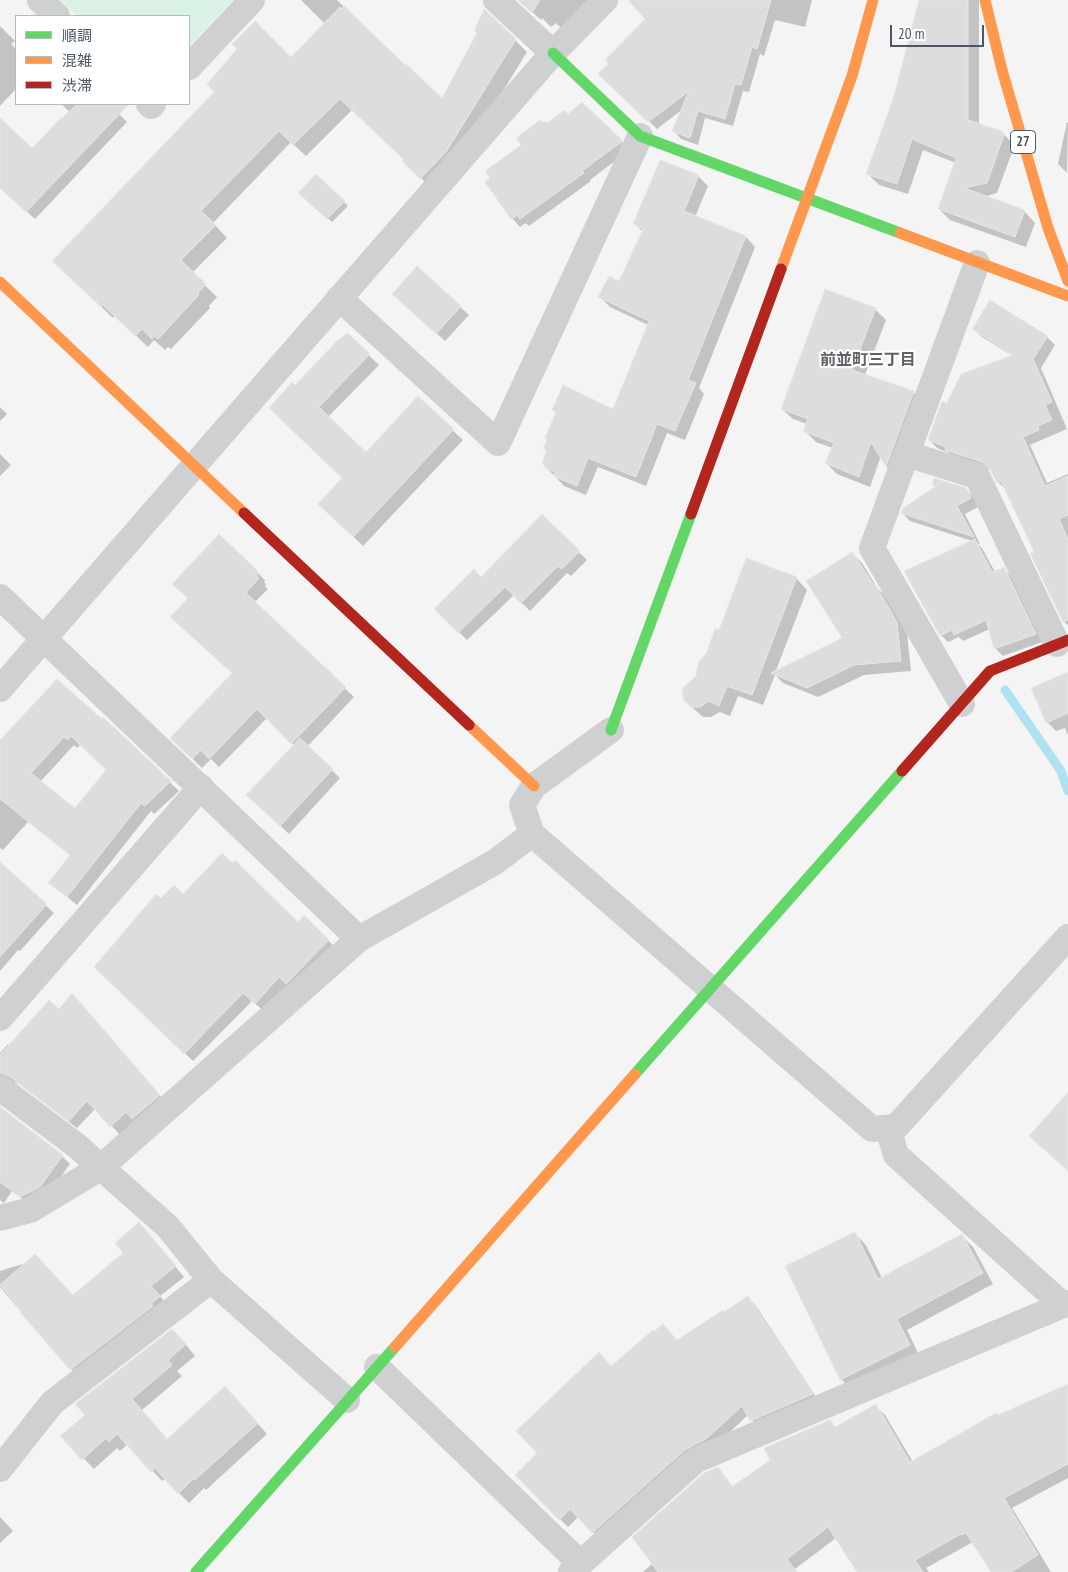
<!DOCTYPE html>
<html>
<head>
<meta charset="utf-8">
<style>
	body { margin:0 }
	#map { position:relative; width:1068px; height:1572px; overflow:hidden; background:#f4f4f4; font-family:"PT Sans Narrow","Noto Sans JP",sans-serif }
	canvas { display:block }
	.legend { position:absolute; left:15px; top:15px; width:175px; height:90px; box-sizing:border-box; background:#fff; border:1px solid #b7bbc0; margin:0; padding:6px 9px; list-style:none; font-size:15px; color:#4a5661 }
	.legend li { display:flex; align-items:center; gap:10px; height:25px }
	.legend b { width:25px; border:1px solid #b7bbc0 }
	.scale { position:absolute; left:890px; top:25px; width:94px; height:22px; box-sizing:border-box; border:2px solid #4a5661; border-top:0; padding-left:6px; font-size:15px; line-height:18px; white-space:nowrap; color:#4a5661; -webkit-text-stroke:4px #fff; paint-order:stroke }
</style>
</head>
<body>
<div id="map">
<canvas width="1068" height="1572"></canvas>
<ul class="legend">
<li><b style="height:6px;background:#63d668"></b>順調</li>
<li><b style="height:6px;background:#ff974d"></b>混雑</li>
<li><b style="height:6px;background:#b3261e"></b>渋滞</li>
</ul>
<div class="scale">20 m</div>
</div>
<script>
const context = document.querySelector('canvas').getContext('2d');
context.lineJoin = 'round';
function fill(path, color) { context.fillStyle = color; context.fill(path, 'evenodd'); }
const shape = rows => new Path2D(rows.map(r => 'M' + r).join(''));
function stroke(path, color, width, dash) { context.strokeStyle = color; context.lineWidth = width; context.lineCap = dash ? 'butt' : 'round'; context.setLineDash(dash || []); context.stroke(path); }
function write(font, color, halo, rows, align = 'center') {
  context.font = font + ' "PT Sans Narrow","Noto Sans JP",sans-serif'; context.lineWidth = 4.5; context.setLineDash([]); context.textBaseline = 'middle'; context.strokeStyle = halo; context.fillStyle = color; for (const [text, x, y, turn = 0] of rows) {
    context.save(); context.translate(x, y); context.rotate((+turn || 0) * Math.PI / 180); context.textAlign = isNaN(turn) ? turn : align; if (halo) context.strokeText(text, 0, 0); context.fillText(text, 0, 0); context.restore();
  }
}
fill(shape([
	[60,0,233,0,189,46,189,16,77,16]
]), '#d9f2e3');
fill(shape([
	[301,0,337,0,405,67,442,100,515,40,527,52,458,164,433,190,404,161,405,159,352,110,306,156,291,142,213,223,227,238,192,273,217,297,209,306,210,308,171,349,168,347,165,350,154,340,148,347,115,316,113,318,66,273,291,59,325,24],
	[519,0,596,0,561,28,556,23,551,27,542,18,541,20],
	[633,0,812,0,805,27,775,20,764,56,760,54,749,92,743,91,733,126,705,118,698,145,681,139,674,131,683,109,657,129,600,74,647,19],
	[921,0,979,0,979,124,1002,132,1013,144,1014,147,997,193,984,197,1024,211,1035,223,1026,247,950,220,939,209,956,163,923,150,908,194,879,185,868,174,895,96],
	[0,26,15,41,11,44,16,49,16,89,0,106],
	[61,104,121,104,125,108,119,114,127,122,35,219,0,187,0,119,32,150,69,111],
	[582,104,629,149,628,151,590,180,591,181,529,226,526,223,520,227,512,218,486,183,542,124,548,125,568,116],
	[1067,122,1068,123,1067,173,1058,164],
	[316,175,348,206,332,222,300,193],
	[698,176,708,186,695,217,746,237,755,247,699,388,704,394,685,440,667,433,646,486,598,467,586,495,564,486,543,464,548,452,544,448,557,413,553,409,614,410,648,325,610,307,600,297,619,282,643,232,635,224],
	[418,268,469,315,445,341,402,302],
	[875,309,886,320,865,375,913,392,924,403,897,477,887,467,881,456,870,487,837,474,826,463,833,448,816,442,805,431,807,424,793,419,782,409],
	[974,329,1047,337,1055,345,1041,368,1067,429,1030,445,1047,483,1068,474,1068,625,1064,622,1032,554,1035,552,1007,491,998,482,991,470,954,458,949,453,937,448,929,440,947,404,1013,356,982,337],
	[348,335,379,365,328,417,366,453,418,398,463,440,363,546,330,514,343,478,295,387],
	[0,407,7,414,0,421],
	[0,454,11,465,0,476],
	[933,485,966,489,974,498,978,507,965,514,980,544,977,543,982,548,995,572,1003,568,1011,576,1042,642,1003,656,995,648,990,629,963,641,959,637,948,642,941,635,972,541,910,521,902,513,936,488],
	[542,516,587,560,571,576,567,573,530,611,514,595,467,640,436,609,481,579],
	[852,553,862,563,878,589,885,595,907,633,911,671,864,675,818,697,783,683,775,675,763,705,738,696,730,716,720,712,711,717,703,717,685,701,720,632,796,578,807,590,775,673,844,639],
	[256,571,265,580,264,582,266,584,265,586,268,589,254,603,354,697,307,747,340,778,289,834,248,795,294,745,267,718,219,767,211,759,202,768,171,738,233,674,181,626],
	[1068,673,1068,735,1065,728,1056,731,1047,722],
	[103,719,179,791,154,814,151,811,77,905,50,883,71,856,28,822,3,850,0,848,0,742,102,721],
	[81,744,108,770,75,810,40,782,74,745,77,748],
	[0,864,54,913,20,951,18,950,0,971],
	[183,895,298,923,304,917,337,949,264,1011,252,1001,193,1061,96,967,161,900],
	[80,1003,167,1104,119,1134,96,1108,77,1128,19,1084,11,1081,0,1084,0,1053,8,1044,10,1046,59,1010],
	[0,1108,62,1156,70,1164,48,1195,29,1204,12,1191,4,1203,0,1200],
	[148,1234,184,1277,160,1296,168,1306,80,1379,0,1287,0,1271,39,1259,73,1297],
	[855,1234,866,1245,882,1278,962,1236,973,1247,993,1284,907,1330,920,1357,852,1390,841,1379],
	[748,1298,756,1306,820,1403,759,1428,748,1415,714,1447,601,1540,578,1517,568,1527,516,1475,538,1453,612,1367,678,1341],
	[183,1341,195,1356,177,1371,182,1376,142,1410,168,1440,235,1398,267,1434,206,1490,204,1488,189,1503,165,1479,162,1481,128,1444,120,1451,117,1448,94,1469,62,1436],
	[1068,1386,1068,1478,1012,1508,1051,1572,992,1572,974,1543,971,1543,926,1568,929,1572,858,1572,836,1538,795,1569,798,1572,643,1572,653,1563,718,1468,734,1488,829,1421,836,1428,875,1406,885,1415,913,1462,998,1416],
	[0,1517,13,1531,0,1543]
]), '#0003');
stroke(shape([
	[1005,690,1061,771,1068,791]
]), '#aee2f0', 9);
const building = shape([
	[518,0,540,0,532,13,518,0],
	[628,0,771,0,757,49,752,47,741,85,735,84,725,119,698,111,690,138,672,131,689,91,648,122,598,74,608,64,605,60,645,19,628,0],
	[919,0,968,0,968,120,1002,131,1002,134,1004,135,987,183,964,188,1025,210,1015,237,938,209,956,158,912,139,897,184,866,174,894,96,919,0],
	[344,6,405,65,406,64,442,98,477,33,474,31,484,9,516,39,446,152,420,179,402,161,403,159,340,99,293,145,279,131,201,211,216,225,181,260,206,284,198,293,199,295,158,339,155,336,152,339,142,329,135,336,103,305,101,307,52,261,214,92,207,84,237,49,232,44,255,21,291,57,340,7,341,9,344,6],
	[582,102,622,140,620,143,582,171,584,173,520,219,517,215,511,219,485,182,490,178,485,171,521,145,516,138,540,120,542,123,545,121,547,123,564,110,568,114,582,102],
	[77,104,129,104,26,212,0,188,0,118,32,148,62,117,63,118,77,104],
	[660,160,699,175,684,211,746,236,688,380,696,383,675,431,657,424,636,477,588,458,577,486,553,476,555,472,545,468,546,465,542,464,547,450,543,449,547,439,545,438,556,412,552,410,563,385,613,409,649,321,598,297,609,276,619,281,643,229,633,224,660,160],
	[316,174,345,201,327,219,298,193,316,174],
	[417,266,461,306,436,334,392,294,417,266],
	[825,289,876,308,852,370,914,391,886,467,871,442,859,477,825,463,834,443,803,431,808,419,781,409,825,289],
	[990,300,1048,336,1033,359,1052,402,1045,405,1052,420,1038,426,1039,430,1023,437,1045,486,1068,476,1068,515,1059,519,1068,539,1068,620,1063,622,1030,553,1034,552,1001,481,997,483,990,469,982,462,945,450,946,447,928,440,942,401,947,403,961,374,1013,355,972,329,990,300],
	[348,333,370,354,319,407,366,452,418,396,454,429,353,537,318,504,342,478,269,408,292,382,295,385,338,340,348,333],
	[934,478,966,488,971,498,957,506,974,537,901,513,903,508,936,486,932,485,934,478],
	[542,514,580,551,562,569,558,566,521,603,505,587,458,633,434,609,474,569,481,577,542,514],
	[219,534,257,570,255,572,258,574,256,576,259,578,246,593,346,687,291,744,257,709,209,759,201,750,192,759,170,738,232,673,170,617,188,598,172,584,219,534],
	[975,539,992,572,1004,567,1036,634,994,649,986,620,954,635,952,630,940,636,904,571,975,539],
	[852,552,874,585,875,584,897,622,901,661,854,665,807,688,771,673,842,638,806,581,852,552],
	[746,558,797,577,752,695,727,686,719,706,709,701,700,707,691,707,684,701,682,692,684,687,696,676,698,663,706,654,715,629,719,630,746,558],
	[1068,672,1068,713,1046,723,1031,688,1068,672],
	[57,679,102,719,103,717,171,781,145,806,141,803,67,897,48,883,70,855,0,799,0,740,57,679],
	[71,736,106,770,75,808,31,773,64,737,68,740,71,736],
	[300,738,333,769,280,826,246,795,300,738],
	[222,853,232,863,235,860,298,922,304,915,329,940,286,984,279,977,255,1004,243,993,184,1054,94,967,156,894,161,898,174,885,183,894,222,853],
	[0,862,47,904,0,957,0,862],
	[72,993,160,1095,132,1119,126,1112,110,1127,87,1101,69,1121,9,1076,0,1073,0,1055,49,1000,59,1009,72,993],
	[1068,1092,1068,1171,1029,1136,1068,1092],
	[0,1107,63,1155,40,1187,20,1197,0,1182,0,1107],
	[139,1222,176,1266,151,1286,160,1296,151,1304,153,1306,70,1370,20,1312,22,1311,0,1285,35,1254,73,1295,123,1253,115,1243,139,1222],
	[855,1232,878,1279,962,1234,983,1273,897,1319,910,1345,840,1380,785,1266,855,1232],
	[748,1296,813,1394,750,1421,742,1406,706,1439,686,1449,592,1533,570,1509,559,1520,515,1475,537,1453,516,1431,599,1352,611,1366,653,1330,654,1331,663,1324,677,1340,723,1310,724,1312,748,1296],
	[172,1329,186,1344,168,1360,172,1365,132,1399,167,1439,225,1386,258,1423,195,1480,193,1479,178,1494,155,1468,151,1472,117,1434,109,1442,106,1438,82,1460,60,1436,85,1415,75,1404,172,1329],
	[1068,1384,1068,1464,1004,1498,1038,1555,1011,1572,991,1572,966,1533,962,1535,961,1534,915,1560,923,1572,857,1572,828,1527,787,1559,797,1572,658,1572,632,1537,704,1473,718,1467,732,1487,770,1460,764,1448,830,1420,835,1427,876,1404,910,1462,996,1413,998,1415,1068,1384]
]);
fill(building, '#ddddde');
stroke(building, '#e5e6e7', 1);
stroke(shape([
	[40,0,57,16],
	[496,0,553,53],
	[189,67,252,0],
	[149,104,151,106,153,104],
	[339,298,498,443,640,136],
	[907,454,977,476,1057,644],
	[0,597,359,939],
	[0,689,553,53,605,0],
	[962,704,872,548,977,263],
	[532,834,872,1129,896,1127,1068,937],
	[0,1018,201,787],
	[0,1088,77,1146,168,1227,211,1280,347,1400],
	[888,1128,896,1155,1063,1305],
	[0,1218,30,1210,100,1168,359,939,495,862,532,834,522,805,534,786,611,730],
	[377,1367,580,1563],
	[0,1469,52,1403,211,1280],
	[571,1572,696,1460,1068,1303]
]), '#ced0d2', 26);
stroke(shape([
	[553,53,640,136,900,233],
	[611,730,691,514],
	[635,1074,902,771],
	[196,1572,395,1347]
]), '#63d668', 11);
stroke(shape([
	[985,0,1002,70,1048,228,1068,281],
	[900,233,1068,296],
	[781,269,852,76,873,0],
	[0,282,244,513],
	[469,725,534,786],
	[395,1347,635,1074]
]), '#ff974d', 11);
stroke(shape([
	[244,513,469,725],
	[691,514,781,269],
	[902,771,990,671,1068,640]
]), '#b3261e', 11);
for (const [x, y, w] of [
	[1023,142,25]
]) { const box = new Path2D(); box.roundRect(x - w / 2, y - 11.5, w, 23, 4); context.fillStyle = '#fff'; context.fill(box); stroke(box, '#4a5661', 1); }
write('bold 14px', '#4a5661', null, [
	["27",1023,142]
]);
write('bold 16px', '#5f6368', '#fff', [
	["前並町三丁目",868,360]
]);
</script>
</body>
</html>
